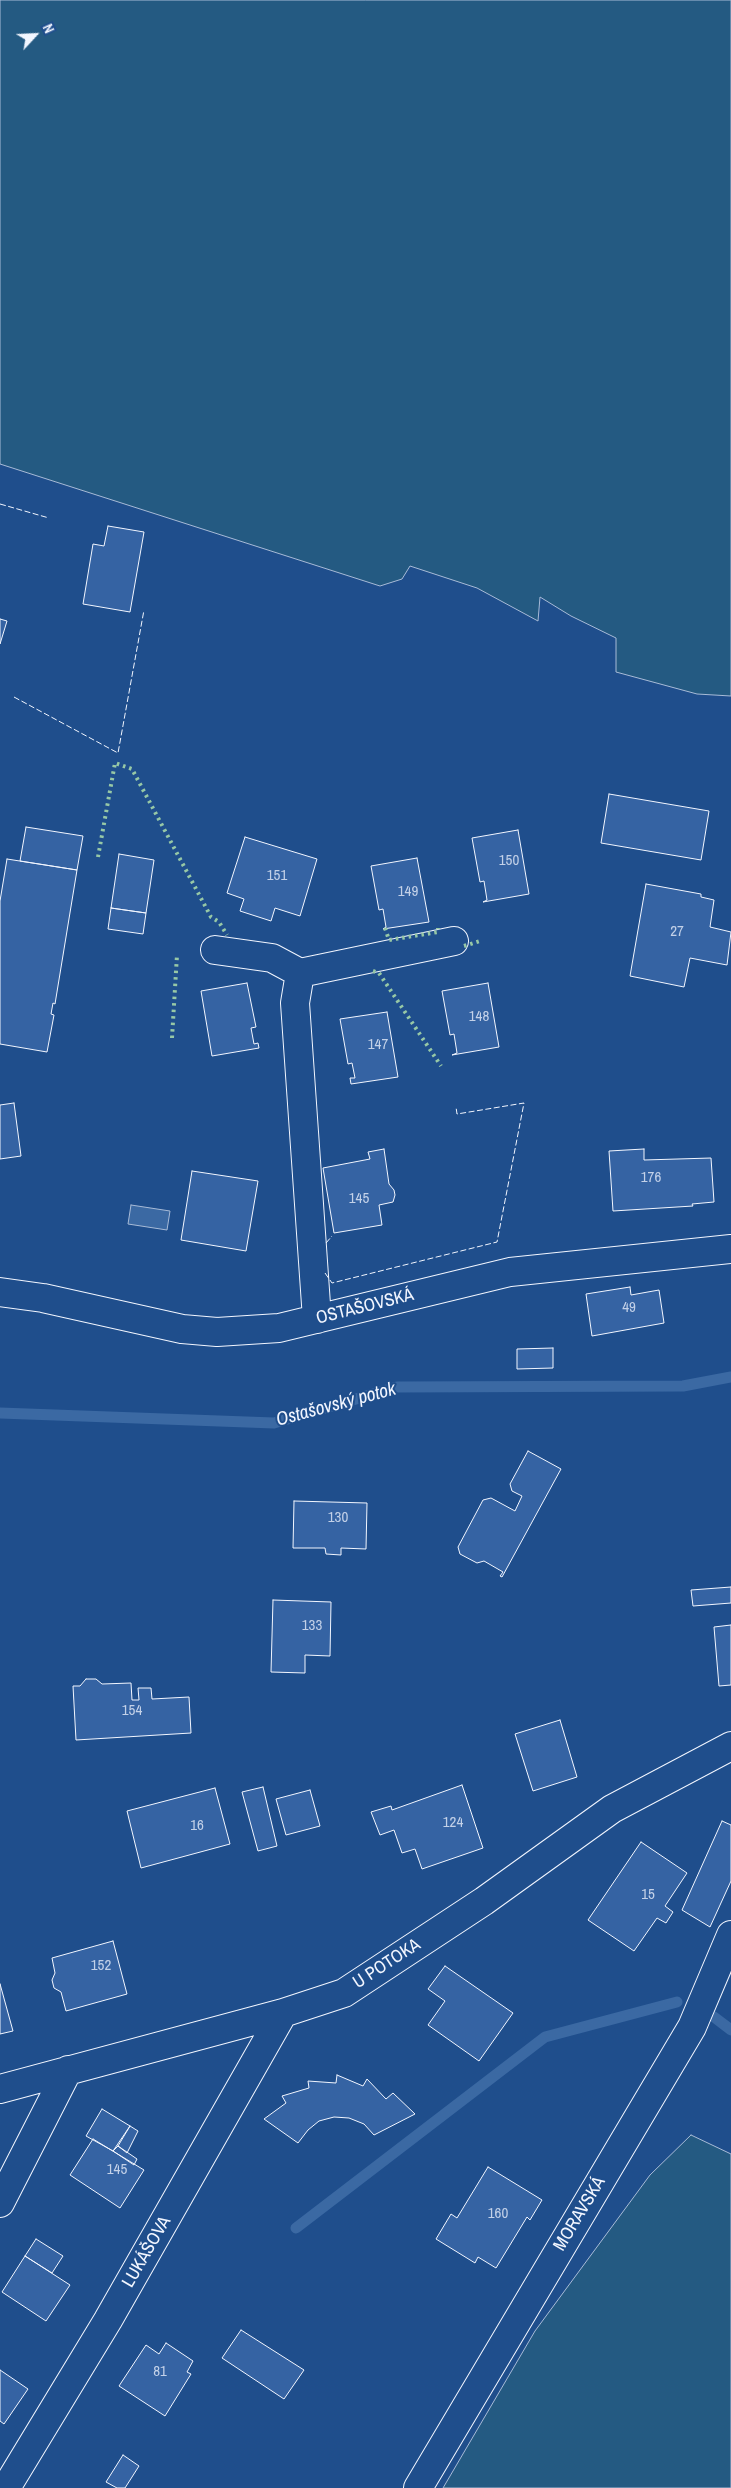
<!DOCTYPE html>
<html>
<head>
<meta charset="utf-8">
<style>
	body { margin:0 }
	#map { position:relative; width:731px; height:2488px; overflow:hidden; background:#1f4e8c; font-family:"Archivo Narrow",sans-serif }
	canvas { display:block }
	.north { position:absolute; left:10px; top:10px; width:50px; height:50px; -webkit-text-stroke:4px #1f4e8c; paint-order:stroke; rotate:65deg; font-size:14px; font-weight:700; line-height:20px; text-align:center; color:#f2f6ff }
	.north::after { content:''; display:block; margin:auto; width:18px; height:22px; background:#f2f6ff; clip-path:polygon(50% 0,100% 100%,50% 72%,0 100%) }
</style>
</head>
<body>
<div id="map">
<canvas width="731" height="2488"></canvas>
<div class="north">N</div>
</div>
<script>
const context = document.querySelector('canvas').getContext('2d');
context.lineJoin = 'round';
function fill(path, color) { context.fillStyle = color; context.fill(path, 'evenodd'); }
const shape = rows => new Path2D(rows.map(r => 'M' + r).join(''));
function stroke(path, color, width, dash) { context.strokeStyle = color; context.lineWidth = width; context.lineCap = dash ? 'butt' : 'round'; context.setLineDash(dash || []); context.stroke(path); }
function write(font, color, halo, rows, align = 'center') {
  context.font = font + ' "Archivo Narrow",sans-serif'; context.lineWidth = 4; context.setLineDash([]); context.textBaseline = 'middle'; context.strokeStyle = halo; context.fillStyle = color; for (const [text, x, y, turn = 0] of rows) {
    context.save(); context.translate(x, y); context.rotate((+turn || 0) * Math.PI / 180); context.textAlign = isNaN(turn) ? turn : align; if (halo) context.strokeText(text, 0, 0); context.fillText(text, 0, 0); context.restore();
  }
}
const green = shape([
	[0,0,731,0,731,696,697,694,616,672,616,638,571,616,540,597,538,621,477,588,410,566,402,579,380,586,0,464,0,0],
	[691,2135,731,2154,731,2488,443,2488,535,2331,650,2175,691,2135]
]);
fill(green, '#245a82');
stroke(green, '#a8bbd7', 1);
const water = shape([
	[131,1205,170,1211,167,1230,128,1224,131,1205]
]);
fill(water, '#3b69a3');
stroke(water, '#a8bbd7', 1);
stroke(shape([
	[0,1413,274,1423,397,1387,683,1386,731,1377],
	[714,2017,731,2030],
	[296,2228,545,2037,677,2002]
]), '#3b69a3', 11);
const building = shape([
	[108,526,144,532,130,612,83,604,93,544,104,546,108,526],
	[0,619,7,621,0,644,0,619],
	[609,794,709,811,701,860,601,843,609,794],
	[26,827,83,836,77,870,20,861,26,827],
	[518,830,529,894,483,902,487,900,484,881,480,882,472,838,518,830],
	[245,837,317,859,300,916,275,908,271,921,240,911,244,899,227,893,245,837],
	[119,854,154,860,146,913,111,908,119,854],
	[417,858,429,922,383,929,386,927,383,909,379,910,371,866,417,858],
	[7,859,77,870,55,1004,53,1003,51,1014,54,1015,47,1052,0,1044,0,901,7,859],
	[646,884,701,894,701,897,714,900,710,927,731,932,727,965,690,958,684,987,630,976,646,884],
	[111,908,146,913,143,934,108,929,111,908],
	[247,983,256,1027,251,1028,254,1044,258,1043,259,1048,212,1056,201,991,247,983],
	[488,983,499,1047,452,1055,457,1053,454,1034,450,1035,442,991,488,983],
	[387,1012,398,1077,351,1084,350,1078,355,1078,352,1063,348,1064,340,1019,387,1012],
	[14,1103,21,1156,0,1159,0,1105,14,1103],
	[384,1149,389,1184,394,1190,395,1195,393,1202,379,1205,382,1225,334,1233,323,1168,370,1159,368,1152,384,1149],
	[644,1149,644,1160,711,1158,714,1202,692,1204,693,1206,613,1211,609,1151,644,1149],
	[192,1171,258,1181,246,1251,181,1240,192,1171],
	[630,1287,631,1295,659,1290,664,1323,592,1336,586,1294,630,1287],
	[553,1348,553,1368,517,1369,517,1349,553,1348],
	[528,1451,561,1469,502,1577,500,1576,503,1572,484,1561,477,1563,460,1554,458,1547,483,1500,491,1498,515,1511,522,1496,512,1491,510,1484,528,1451],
	[294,1501,367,1503,366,1549,341,1548,341,1555,326,1554,325,1548,293,1548,294,1501],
	[731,1587,731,1603,693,1606,691,1590,731,1587],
	[273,1600,331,1602,330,1656,305,1655,305,1673,271,1672,273,1600],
	[731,1625,731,1685,719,1686,714,1627,731,1625],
	[86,1679,96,1679,102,1684,131,1683,132,1700,139,1700,138,1688,151,1688,152,1699,189,1697,191,1733,76,1740,73,1686,80,1686,86,1679],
	[560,1720,577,1777,533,1791,515,1734,560,1720],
	[462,1785,483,1848,422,1869,415,1849,402,1853,394,1830,380,1835,371,1812,391,1806,392,1810,462,1785],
	[263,1787,277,1846,258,1851,242,1792,263,1787],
	[215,1788,230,1844,141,1868,127,1811,215,1788],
	[310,1790,320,1826,286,1835,276,1799,310,1790],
	[722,1821,731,1825,731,1881,710,1927,682,1910,722,1821],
	[641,1842,687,1873,665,1906,673,1912,666,1923,657,1918,634,1951,588,1920,641,1842],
	[113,1941,127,1994,66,2011,61,1992,54,1988,52,1980,55,1973,52,1958,113,1941],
	[445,1966,513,2013,479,2061,428,2025,445,2001,428,1989,445,1966],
	[0,1984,13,2031,0,2034,0,1984],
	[337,2075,363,2086,367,2079,386,2099,393,2093,415,2114,374,2135,364,2124,349,2118,334,2117,319,2121,308,2130,298,2143,264,2119,286,2103,282,2096,309,2088,308,2081,336,2083,337,2075],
	[102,2109,130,2126,113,2151,86,2136,102,2109],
	[130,2126,138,2131,127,2153,118,2146,130,2126],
	[93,2139,144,2170,120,2208,70,2175,93,2139],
	[118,2146,137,2159,134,2165,113,2151,118,2146],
	[488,2167,542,2200,530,2220,527,2217,496,2268,478,2257,475,2263,436,2239,451,2214,457,2218,488,2167],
	[36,2239,63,2256,52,2273,25,2256,36,2239],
	[25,2256,70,2285,46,2321,2,2292,25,2256],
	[241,2330,304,2370,284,2399,222,2358,241,2330],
	[166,2343,193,2361,187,2372,191,2374,165,2416,119,2386,146,2345,159,2354,166,2343],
	[0,2370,28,2389,4,2424,0,2421,0,2370],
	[123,2455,139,2466,125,2488,117,2488,106,2482,123,2455]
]);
fill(building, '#3563a3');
stroke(building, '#f2f6ff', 1);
const minor = shape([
	[215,950,272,958,300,973,454,941],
	[300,973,295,1003,317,1319],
	[0,1292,43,1298,182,1329,217,1332,279,1328,510,1272,731,1249],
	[0,2089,283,2013,344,1993,484,1901,612,1809,731,1746],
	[0,2203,68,2070],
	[6,2488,108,2320,283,2013],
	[418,2488,692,2027,731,1935]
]);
stroke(minor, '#f2f6ff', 30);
stroke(minor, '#1f4e8c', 28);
stroke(shape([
	[98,857,115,763,132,769,211,917,219,922,227,935],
	[385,928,389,940,438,932,438,928],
	[464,946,480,941],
	[373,971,379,973,441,1066],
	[172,1038,177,955]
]), '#97c8a6', 4, [2.5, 4]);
stroke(shape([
	[0,504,49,518],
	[14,697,118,753,144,610],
	[326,1243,332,1236],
	[325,1273,332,1283,497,1242,524,1103,457,1114,456,1107]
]), '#f2f6ff', 1, [6, 2.5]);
write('15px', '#c3d1e8', null, [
	["150",509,861],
	["151",277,876],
	["149",408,892],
	["27",677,932],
	["148",479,1017],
	["147",378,1045],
	["176",651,1178],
	["145",359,1199],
	["49",629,1308],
	["130",338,1518],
	["133",312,1626],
	["154",132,1711],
	["124",453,1823],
	["16",197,1826],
	["15",648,1895],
	["152",101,1966],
	["145",117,2170],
	["160",498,2214],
	["81",160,2372]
]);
write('18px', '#f2f6ff', '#1f4e8c', [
	["OSTAŠOVSKÁ",365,1307,-14],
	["U POTOKA",387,1964,-33],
	["MORAVSKÁ",580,2214,-59],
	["LUKÁŠOVA",147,2252,-60]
]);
write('italic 19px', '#f2f6ff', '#1f4e8c', [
	["Ostašovský potok",336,1405,-15]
]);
</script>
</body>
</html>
